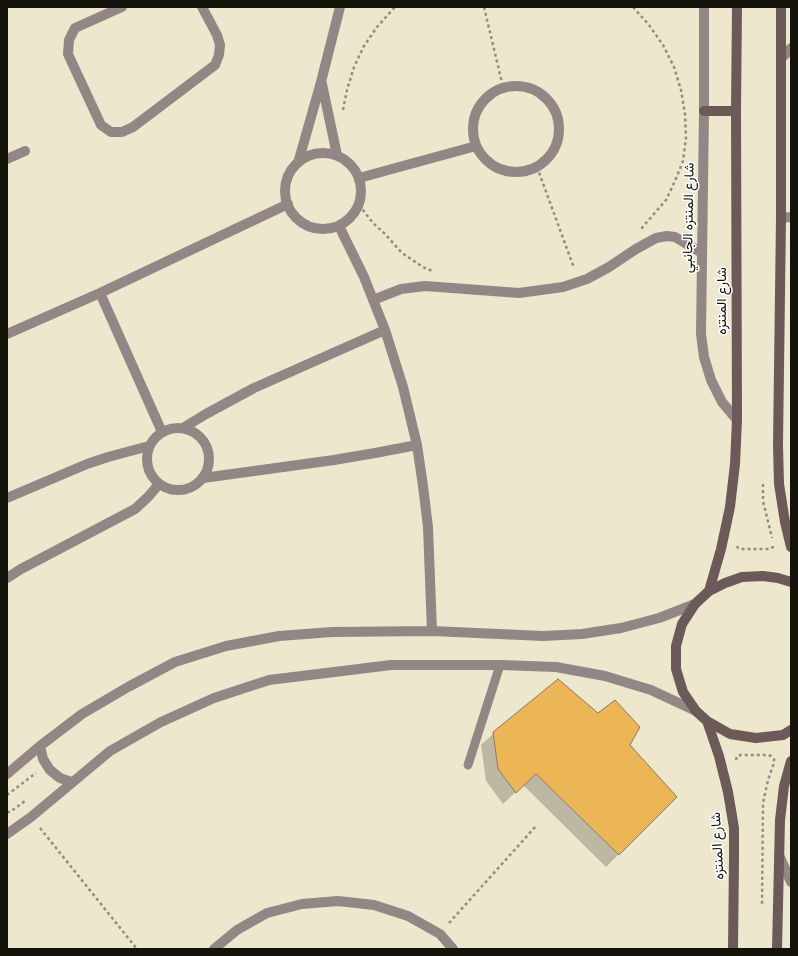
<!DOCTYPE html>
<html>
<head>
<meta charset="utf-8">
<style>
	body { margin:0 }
	#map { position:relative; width:798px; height:956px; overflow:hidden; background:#ede7ce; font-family:"Archivo Narrow",sans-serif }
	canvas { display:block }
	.frame { position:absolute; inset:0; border:8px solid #141209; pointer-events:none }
</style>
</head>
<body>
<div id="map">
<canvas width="798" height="956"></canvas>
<div class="frame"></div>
</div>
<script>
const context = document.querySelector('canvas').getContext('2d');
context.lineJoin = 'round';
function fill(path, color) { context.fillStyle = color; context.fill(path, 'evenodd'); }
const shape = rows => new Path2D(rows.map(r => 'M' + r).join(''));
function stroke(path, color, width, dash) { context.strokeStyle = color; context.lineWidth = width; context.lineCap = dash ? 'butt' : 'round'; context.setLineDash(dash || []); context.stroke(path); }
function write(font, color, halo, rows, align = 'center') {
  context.font = font + ' "Archivo Narrow",Vazirmatn,sans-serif'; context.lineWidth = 3; context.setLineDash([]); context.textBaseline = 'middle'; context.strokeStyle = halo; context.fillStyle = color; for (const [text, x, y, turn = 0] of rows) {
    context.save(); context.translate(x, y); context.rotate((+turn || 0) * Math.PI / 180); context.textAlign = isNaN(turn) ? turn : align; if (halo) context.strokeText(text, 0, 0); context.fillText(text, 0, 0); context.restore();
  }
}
fill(shape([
	[494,733,628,745,676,797,606,867,523,785,503,804,486,781,481,745]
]), '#0003');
const building = shape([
	[558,679,598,713,615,700,640,727,630,745,677,797,619,855,536,774,516,793,498,769,493,732,558,679]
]);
fill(building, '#ecb556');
stroke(building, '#877a66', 1);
stroke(shape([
	[484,7,503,87],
	[633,7,649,25,663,45,674,67,681,90,685,114,686,138,683,161,675,181,666,200,641,229],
	[343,110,347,90,354,67,364,46,377,27,395,7],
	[537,167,574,268],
	[359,205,373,223,385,234,402,253,423,267,432,271],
	[763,484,763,501,772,538],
	[737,546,738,548,740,549,770,549,773,547,773,543],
	[736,760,737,756,741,755,768,755,771,756,774,759,774,763,768,780,763,803,762,905],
	[7,795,36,773],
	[7,812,10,812,25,801],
	[40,828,137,949],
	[449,923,536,826]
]), '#928e7b', 2.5, [3, 3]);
stroke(shape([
	[468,765,500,665]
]), '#938785', 9);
stroke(shape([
	[122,7,75,28,69,40,68,54,74,67,101,125,111,132,122,132,133,127,215,65,219,55,220,45,217,35,202,7],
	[704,7,704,111,701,334,704,357,711,380,722,402,737,420],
	[781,59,791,48],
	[322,84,337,155],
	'473 129a43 43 0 1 1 86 0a43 43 0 1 1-86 0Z',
	'285 191a38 38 0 1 1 76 0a38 38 0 1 1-76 0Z',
	[7,159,25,151],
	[298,163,321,82,340,7],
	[359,178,476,146],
	[781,218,791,217],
	[339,226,364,277,385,330,403,387,417,445,423,486,428,527,432,631],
	[100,293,162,432],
	[373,300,401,289,425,286,519,293,563,287,587,279,609,267,636,249,656,238,667,236,675,237,702,253],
	[7,334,100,293,288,204],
	'147 459a31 31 0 1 1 62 0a31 31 0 1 1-62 0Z',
	[183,428,206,414,254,388,385,330],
	[203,478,334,460,375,453,417,445],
	[7,498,87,464,108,457,149,446],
	[7,578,21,569,135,509,148,497,159,484],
	[40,746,43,759,50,770,60,778,72,782],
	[7,774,40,746,82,714,128,687,175,662,226,646,279,636,332,632,432,631,543,636,582,634,621,628,659,618,695,604],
	[7,834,31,817,110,751,161,722,214,698,269,680,391,665,500,665,556,667,605,676,651,690,696,711],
	[779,855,791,882],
	[214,949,237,930,267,913,302,904,338,901,374,905,408,916,440,934,453,949]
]), '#938785', 10);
stroke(shape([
	[781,7,781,218,778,445,779,484,785,522,791,547],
	[704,111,736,111],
	[791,582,778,578,763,576,742,577,725,583,709,591,695,604,682,624,676,646,676,669,683,692,696,711,707,721,730,734,756,738,783,735,791,730],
	[709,591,721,549,730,507,735,464,737,420,736,111,737,7],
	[707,721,719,756,728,792,734,828,734,859,733,949],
	[777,949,780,820,784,786,791,761]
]), '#6b5a57', 10);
write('14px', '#141209', '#fff', [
	["شارع المنتزه الجانبي",689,218,-89],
	["شارع المنتزه",722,301,-90],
	["شارع المنتزه",718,846,-93]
]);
</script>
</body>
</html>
